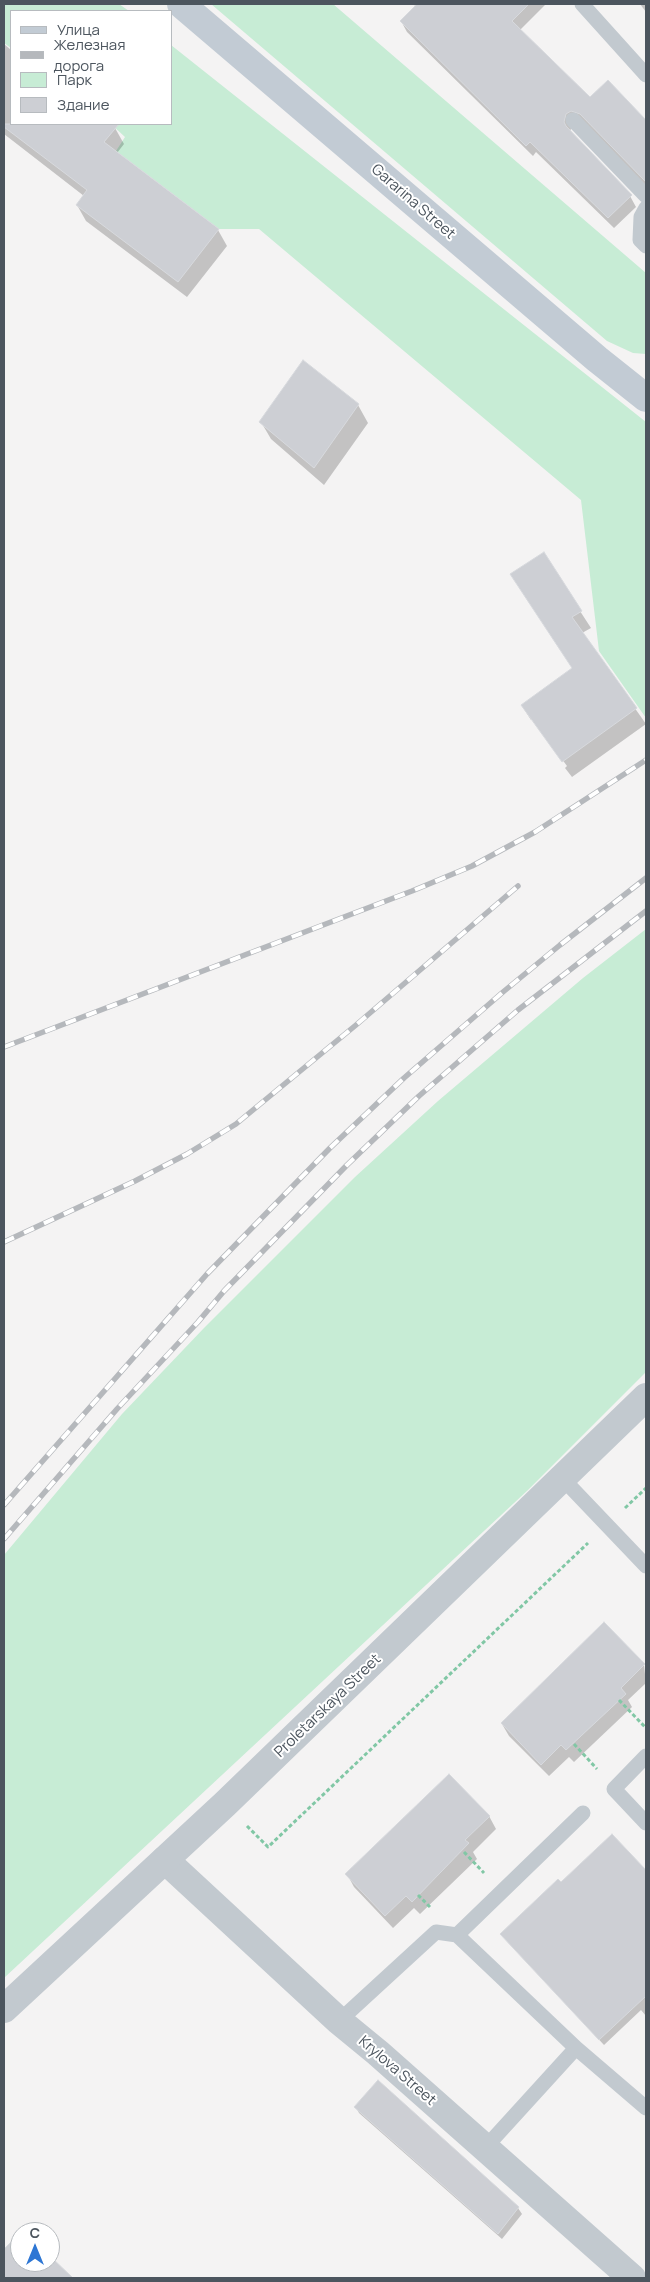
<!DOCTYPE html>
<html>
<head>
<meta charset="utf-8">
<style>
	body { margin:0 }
	#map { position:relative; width:650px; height:2282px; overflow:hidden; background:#f4f3f3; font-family:Manrope,sans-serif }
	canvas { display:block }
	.frame { position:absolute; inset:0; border:5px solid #4c555e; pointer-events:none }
	.legend { position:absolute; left:10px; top:10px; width:162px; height:115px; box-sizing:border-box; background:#fff; border:1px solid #b7bbbf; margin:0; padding:6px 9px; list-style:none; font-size:15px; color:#4c555e }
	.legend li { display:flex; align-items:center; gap:10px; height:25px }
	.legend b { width:25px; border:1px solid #b7bbbf }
	.north { position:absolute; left:10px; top:2222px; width:50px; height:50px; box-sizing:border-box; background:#fff; border:1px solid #b7bbbf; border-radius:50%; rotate:0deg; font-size:14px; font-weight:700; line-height:20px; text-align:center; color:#4c555e }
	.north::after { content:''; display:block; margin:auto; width:18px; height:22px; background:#2d76d4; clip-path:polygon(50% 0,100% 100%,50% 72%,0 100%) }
</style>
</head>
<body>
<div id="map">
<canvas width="650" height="2282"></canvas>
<div class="frame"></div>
<ul class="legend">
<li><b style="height:6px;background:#c2cbd4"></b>Улица</li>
<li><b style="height:6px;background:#b5b8bc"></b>Железная дорога</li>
<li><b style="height:14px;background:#c7ecd5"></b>Парк</li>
<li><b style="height:14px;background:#cdcfd4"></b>Здание</li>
</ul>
<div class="north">С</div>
</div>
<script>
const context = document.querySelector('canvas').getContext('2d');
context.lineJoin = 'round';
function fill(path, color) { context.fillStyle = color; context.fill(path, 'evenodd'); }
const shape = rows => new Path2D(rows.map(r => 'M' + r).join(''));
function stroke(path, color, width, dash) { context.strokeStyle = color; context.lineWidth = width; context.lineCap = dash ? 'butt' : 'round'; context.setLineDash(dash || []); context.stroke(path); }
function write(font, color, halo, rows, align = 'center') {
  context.font = font + ' Manrope,sans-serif'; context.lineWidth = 4; context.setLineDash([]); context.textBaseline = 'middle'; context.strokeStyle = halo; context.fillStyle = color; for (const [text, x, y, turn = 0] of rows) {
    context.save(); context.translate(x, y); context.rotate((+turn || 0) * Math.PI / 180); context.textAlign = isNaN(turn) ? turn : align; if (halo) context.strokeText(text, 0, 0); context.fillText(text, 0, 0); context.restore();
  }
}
fill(shape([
	[4,4,119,4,129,11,11,11,11,48,4,43],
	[211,4,333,4,646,273,646,354,633,353,607,341],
	[171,45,646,422,646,718,599,651,581,500,259,229,219,229,116,151,125,137,111,124,171,124],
	[646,929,646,1372,528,1490,4,1978,4,1555,122,1414,204,1328,355,1177,438,1101,583,978]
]), '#c7ecd5');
fill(shape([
	[412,4,546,4,520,30,590,99,608,82,646,122,646,186,572,125,570,132,630,196,636,207,614,228,536,152,533,156,407,32,401,21,416,6],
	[640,4,646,4,646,12],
	[4,44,11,50,11,124,109,124,115,128,124,144,117,153,218,230,227,246,187,297,86,221,77,205,84,196,4,134],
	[358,405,368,423,324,485,271,439,261,422],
	[543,554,591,628,582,633,646,724,572,777,565,768,567,766,533,720,531,720,522,706,573,669],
	[604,1624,644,1665,646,1683,628,1700,632,1707,574,1762,569,1757,549,1776,509,1736,502,1724],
	[489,1816,496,1829,473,1852,477,1859,420,1914,414,1908,393,1928,354,1887,347,1874],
	[630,1868,646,1885,646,2016,641,2010,604,2045,501,1934,560,1884],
	[378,2082,518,2208,522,2214,502,2239,359,2113,356,2107],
	[20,2234,20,2262,50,2262,50,2257,71,2278,4,2278,4,2251]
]), '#0003');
const building = shape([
	[417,4,529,4,512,21,590,97,608,80,646,120,646,180,645,181,580,114,571,111,566,114,564,122,566,126,632,195,608,218,530,142,526,146,400,21,417,4],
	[4,124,119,124,104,142,219,229,178,282,76,205,87,190,4,127,4,124],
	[303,360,359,404,314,468,259,422,303,360],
	[544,552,582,611,572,617,637,708,562,762,521,705,572,668,510,574,544,552],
	[604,1622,645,1664,621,1688,626,1694,566,1750,561,1745,541,1765,501,1723,604,1622],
	[449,1774,490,1816,465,1840,469,1843,412,1902,406,1896,385,1916,345,1874,449,1774],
	[612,1834,646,1870,646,1996,599,2040,500,1934,558,1879,561,1882,612,1834],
	[378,2080,519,2207,498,2234,354,2107,378,2080],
	[20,2233,20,2262,50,2262,50,2256,73,2278,4,2278,4,2249,20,2233]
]);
fill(building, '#cdcfd4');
stroke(building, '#d7d9dd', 1);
stroke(shape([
	[625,1508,646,1488],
	[619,1700,646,1728],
	[574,1744,597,1769],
	[247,1826,268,1847,588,1543],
	[464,1852,484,1873],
	[418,1895,430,1907]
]), '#81c7a5', 3, [4, 2.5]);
stroke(shape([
	[582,4,646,75],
	[573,120,646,196],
	[646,208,641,217,640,240,646,246],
	[563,1479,646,1566],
	[646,1756,614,1789,646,1823],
	[457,1935,576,2048,646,2108],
	[339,2021,436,1932,457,1935,583,1813],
	[484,2149,576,2048]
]), '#c2c9cf', 15);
stroke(shape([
	[165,1860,339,2021,378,2053,632,2278]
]), '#c2c9cf', 28);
stroke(shape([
	[4,2009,225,1804,646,1397]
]), '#c2c9cf', 28);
stroke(shape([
	[181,4,597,359,646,398]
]), '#c2cbd4', 28);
const rail = shape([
	[4,1047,412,891,472,866,535,832,646,760],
	[4,1242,135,1181,187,1154,236,1124,356,1025,518,886],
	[4,1505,207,1274,330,1148,404,1078,503,992,560,945,646,878],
	[4,1539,117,1409,198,1322,224,1291,347,1165,419,1096,518,1010,646,911]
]);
stroke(rail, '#b5b8bc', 5.5);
stroke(rail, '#fff', 4, [11]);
write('15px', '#4c555e', '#fff', [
	["Gararina Street",413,202,41],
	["Proletarskaya Street",328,1706,-44],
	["Krylova Street",397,2071,41]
]);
</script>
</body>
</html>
